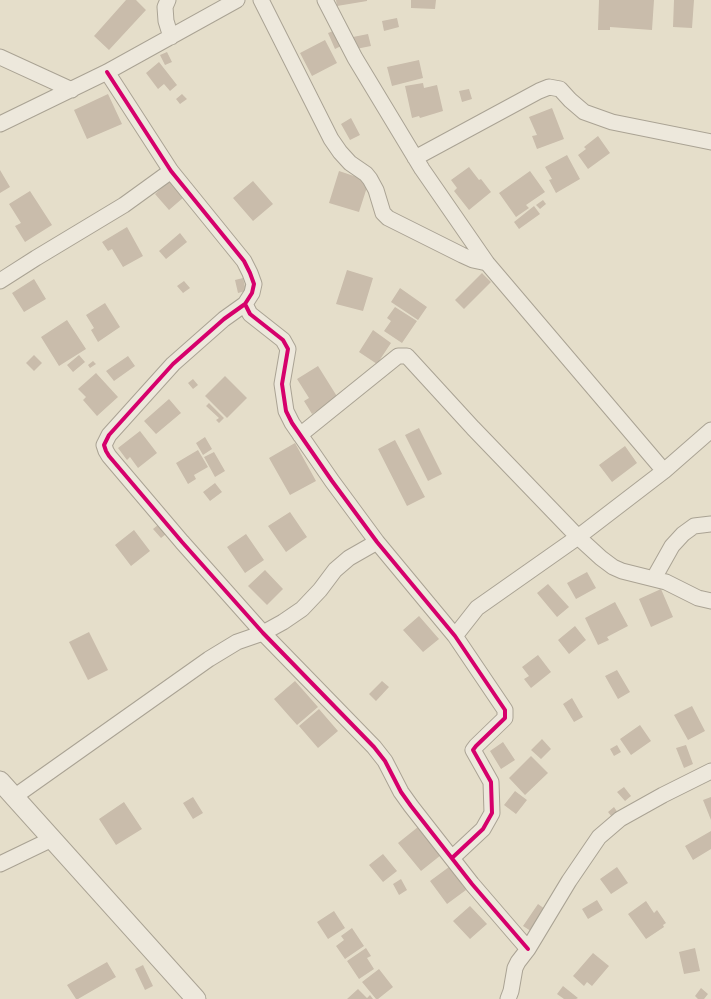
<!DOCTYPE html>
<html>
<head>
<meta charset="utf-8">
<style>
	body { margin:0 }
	canvas { display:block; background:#e5deca }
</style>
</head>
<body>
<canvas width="711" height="999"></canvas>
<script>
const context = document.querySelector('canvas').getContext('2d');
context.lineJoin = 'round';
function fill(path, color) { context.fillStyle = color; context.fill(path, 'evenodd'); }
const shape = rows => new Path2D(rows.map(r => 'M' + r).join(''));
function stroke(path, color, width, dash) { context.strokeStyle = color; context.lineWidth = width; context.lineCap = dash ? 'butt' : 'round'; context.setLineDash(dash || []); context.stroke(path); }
fill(shape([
	[126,0,136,0,146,10,109,50,94,36],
	[336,0,367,0,367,1,337,6],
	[411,0,436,0,435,9,411,8],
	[599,0,654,0,652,30,610,27,610,30,598,30],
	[674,0,694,0,692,28,673,27],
	[397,18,399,27,384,31,382,21],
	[336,30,343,45,335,49,328,33],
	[368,34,371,46,356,49,353,37],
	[325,40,337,63,312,76,300,53],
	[167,52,172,62,165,65,160,55],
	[419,60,423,78,392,86,387,67],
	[159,62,177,85,170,91,164,84,158,89,146,73],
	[423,83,424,88,437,85,443,111,420,118,419,116,412,118,405,86],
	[469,89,472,99,462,102,459,91],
	[108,94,122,124,87,139,74,110],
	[182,94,187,99,180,104,176,99],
	[552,108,564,139,537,149,532,136,537,135,529,117],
	[351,118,360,135,350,140,341,124],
	[598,136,610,153,588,169,578,155,586,149,584,147],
	[567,155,580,179,556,193,549,180,552,179,545,167],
	[469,167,479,180,481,179,491,192,469,210,454,191,457,188,451,180],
	[0,170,10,187,0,193],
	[339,171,369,181,359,212,329,203],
	[530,171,545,192,526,205,529,208,516,217,499,193],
	[169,181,184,197,169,210,155,194],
	[253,181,273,204,253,221,233,198],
	[30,191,52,225,25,242,15,226,21,223,9,204],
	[543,200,546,204,540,209,536,205],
	[534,206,540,214,519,229,514,222],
	[127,227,143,256,123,267,112,249,108,251,102,242],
	[180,233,187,242,166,259,159,251],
	[347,270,373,278,363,311,336,304],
	[482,273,491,282,464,309,455,300],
	[243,278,246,291,238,293,235,280],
	[34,279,46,299,24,312,12,293],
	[184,281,190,288,183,293,177,286],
	[400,288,427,307,418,320,391,302],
	[105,303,120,327,98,342,91,330,94,328,86,315],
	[395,307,417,321,402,343,384,331,391,321,387,318],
	[67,320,86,349,59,366,41,337],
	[373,330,391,343,377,364,359,352],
	[34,355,42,363,34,371,26,363],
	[79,355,85,362,73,372,67,365],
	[128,356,135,366,114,381,106,371],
	[93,361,96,364,90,368,88,365],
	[318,366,338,398,312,414,304,401,309,398,297,379],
	[96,373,118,397,97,416,83,400,86,397,78,389],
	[225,376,247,398,227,418,205,396],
	[193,379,198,385,193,389,188,383],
	[169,399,181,413,156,434,144,421],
	[209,403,224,418,219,423,216,420,219,418,206,406],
	[419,428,442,474,428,481,405,435],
	[140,431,157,453,138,468,130,457,127,460,118,448],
	[205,437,212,449,203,455,196,443],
	[395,440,425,497,407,506,378,449],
	[295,443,316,481,290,495,269,458],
	[625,446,637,463,612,482,599,465],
	[198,450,208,467,194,475,196,479,188,484,176,463],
	[214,452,225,471,215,477,204,457],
	[215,483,222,492,210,501,203,492],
	[290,512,307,537,286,552,268,526],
	[158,525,166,534,161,538,153,529],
	[134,530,150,551,131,566,115,545],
	[246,534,264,560,245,573,227,547],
	[265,570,283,589,267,605,248,586],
	[587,572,596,588,576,599,567,583],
	[548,584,569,607,557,617,537,593],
	[661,589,673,617,651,627,639,599],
	[615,602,628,626,607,637,609,640,598,645,585,618],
	[419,616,439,639,423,652,403,630],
	[575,626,586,640,569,654,558,640],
	[89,632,108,670,88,680,69,642],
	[538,655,551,672,531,688,524,679,529,676,522,667],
	[617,670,630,692,618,699,605,676],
	[295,681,318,707,297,725,274,699],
	[382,681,389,687,376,701,369,694],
	[572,698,583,717,574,722,563,704],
	[692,706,705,731,688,740,674,715],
	[319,709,338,731,318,748,299,726],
	[640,725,651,741,631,755,620,739],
	[542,739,551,749,541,759,531,750],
	[503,742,515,760,501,769,490,751],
	[617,745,621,752,614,756,610,749],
	[686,745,693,764,684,768,676,748],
	[531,756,548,773,525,795,509,778],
	[624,787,631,796,625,801,617,792],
	[515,791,527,800,516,814,504,805],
	[193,797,203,813,193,819,183,803],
	[711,797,711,820,703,800],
	[124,802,142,829,116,845,99,819],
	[614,807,618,813,612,817,608,812],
	[418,827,441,855,421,871,398,843],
	[711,831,711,849,693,860,685,846],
	[383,854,397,871,383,882,369,865],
	[449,867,466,890,447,904,430,881],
	[617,867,628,883,611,894,600,879],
	[401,879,407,890,399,895,393,884],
	[597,900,603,910,588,919,582,909],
	[646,901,654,913,657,910,666,923,663,925,664,927,646,939,628,914],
	[538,904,549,912,534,933,523,926],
	[470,906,487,924,470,939,453,921],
	[334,911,345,928,328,939,317,922],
	[352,928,364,946,345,959,336,946,344,940,341,936],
	[366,948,371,956,367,958,374,969,359,979,347,961],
	[695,948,700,971,684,974,679,952],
	[593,953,609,966,592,986,587,982,584,986,573,976],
	[107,962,116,977,78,999,76,999,67,985],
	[143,965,153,986,145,990,135,969],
	[379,969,393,987,378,999,376,999,362,982],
	[563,986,578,998,576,999,564,999,557,994],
	[701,988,708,994,704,999,698,999,695,996],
	[358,989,367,998,370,995,373,999,347,999]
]), '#c9bcab');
const minor = shape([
	[168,0,165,7,166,21,171,37],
	[261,0,331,139,340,152,350,163,366,174,370,179,376,190,383,213,388,218,462,255,473,260,487,263],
	[325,0,355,58,422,169,487,263,664,471],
	[0,57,72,90],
	[107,72,171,171,244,261,250,273,254,284,252,293,245,304,224,319,173,364,109,435,104,445,106,451,109,456,182,542,263,633,374,747,385,761,401,792,411,806,472,884,528,949],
	[0,124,107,72,237,0],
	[415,158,539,91,549,87,560,89,570,100,584,112,612,122,711,142],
	[0,281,36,258,124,205,171,171],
	[245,304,250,314,283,340,288,349,282,384,286,411,292,423,332,481,377,542,455,636,505,710,505,718,476,746,473,750,491,782,492,813,483,829,452,858],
	[300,435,398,356,407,356,473,428,578,537,601,558,613,567,622,571,666,582,698,598,711,601],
	[654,578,672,546,683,534,694,526,711,524],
	[455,636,477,608,578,537,664,471,711,430],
	[14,797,209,659,237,642,263,633,283,622,302,609,320,590,335,570,349,558,377,542],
	[0,864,52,839],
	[508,999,511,991,515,968,518,962,528,949,569,881,599,837,620,819,663,795,711,771]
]);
const tertiary = shape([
	[0,781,196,999]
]);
stroke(minor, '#aaa394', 17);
stroke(tertiary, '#aaa394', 21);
stroke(minor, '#ede8dc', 15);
stroke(tertiary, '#ede8dc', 19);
stroke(shape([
	[107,72,171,171,244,261,250,273,254,284,252,293,245,304,224,319,173,364,109,435,104,445,106,451,109,456,182,542,263,633,374,747,385,761,401,792,411,806,472,884,528,949],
	[245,304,250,314,283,340,288,349,282,384,286,411,292,423,332,481,377,542,455,636,505,710,505,718,476,746,473,750,491,782,492,813,483,829,452,858]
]), '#d6006c', 4);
</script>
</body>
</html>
